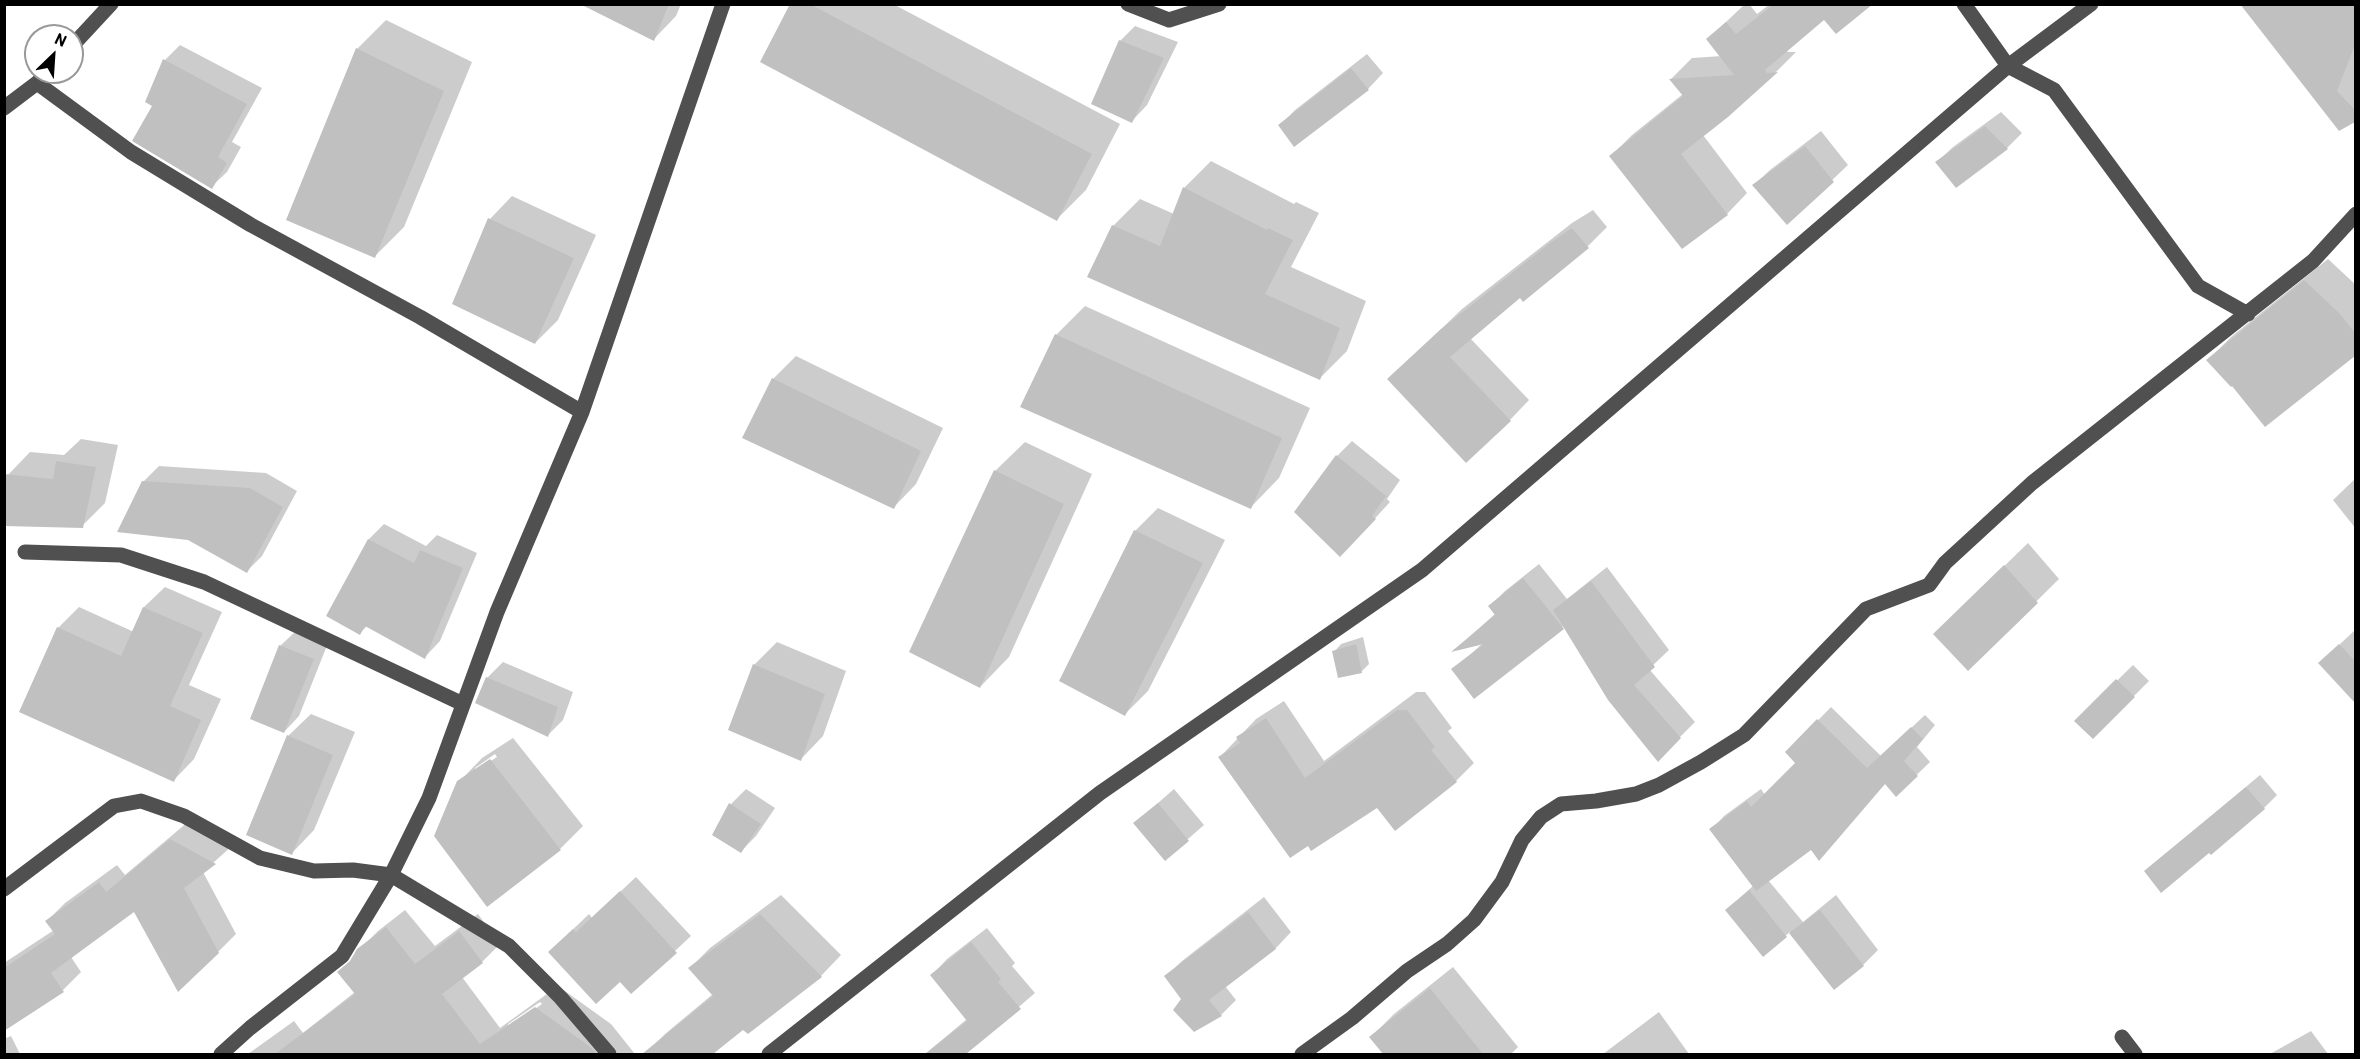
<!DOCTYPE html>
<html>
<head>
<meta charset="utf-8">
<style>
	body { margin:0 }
	#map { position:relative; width:2360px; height:1059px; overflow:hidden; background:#fff; font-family:Barlow,sans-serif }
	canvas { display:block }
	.frame { position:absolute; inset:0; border:6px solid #000; pointer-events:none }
	.north { position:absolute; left:24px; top:24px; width:60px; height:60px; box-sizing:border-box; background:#fff; border:2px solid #999; border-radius:50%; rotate:25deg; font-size:16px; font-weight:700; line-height:24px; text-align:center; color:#000 }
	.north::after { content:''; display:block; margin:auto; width:21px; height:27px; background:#000; clip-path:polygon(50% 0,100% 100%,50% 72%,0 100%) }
</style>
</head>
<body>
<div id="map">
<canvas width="2360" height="1059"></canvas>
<div class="frame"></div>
<div class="north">N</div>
</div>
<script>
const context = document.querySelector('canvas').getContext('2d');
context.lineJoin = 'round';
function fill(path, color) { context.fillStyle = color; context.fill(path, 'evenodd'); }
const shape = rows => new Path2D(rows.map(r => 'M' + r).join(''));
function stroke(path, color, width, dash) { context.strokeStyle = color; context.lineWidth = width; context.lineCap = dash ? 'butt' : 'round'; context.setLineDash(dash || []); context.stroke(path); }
fill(shape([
	[583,4,681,4,676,16,654,39],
	[792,4,893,4,1120,124,1086,190,1057,219],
	[1745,4,1749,4,1757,14,1770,4,1871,4,1825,18,1786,50,1788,52,1796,52,1777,71,1703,135,1747,193,1727,214,1611,156,1632,135,1683,94,1671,79,1692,58,1722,56,1708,39],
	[2241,4,2356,4,2356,121,2339,129],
	[386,20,472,62,404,227,375,256,357,49],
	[1135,26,1178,42,1147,105,1132,121,1120,41],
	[180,45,262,88,232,142,241,147,227,172,211,187,154,105,165,60],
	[1367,54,1383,73,1368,89,1280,125,1295,110],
	[2001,112,2022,133,2007,148,1937,162,1953,147],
	[1821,131,1848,165,1787,223,1754,185,1770,170],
	[1211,161,1294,204,1296,202,1319,213,1291,267,1366,301,1347,351,1320,378,1089,276,1113,226,1140,199,1174,214,1184,188],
	[512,196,596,235,558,320,535,343,490,219],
	[1593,210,1607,227,1588,246,1520,296,1470,338,1529,400,1510,420,1409,360,1462,309,1572,223],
	[2328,259,2356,285,2356,354,2265,424,2233,384,2208,360,2231,337],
	[1085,306,1310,408,1279,478,1250,508,1056,335],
	[796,356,943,428,916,484,894,507,744,437,773,379],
	[81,439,118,445,105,503,82,526,8,475,30,452,64,455],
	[1352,441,1400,480,1387,499,1390,502,1356,539,1296,512,1337,456],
	[1025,442,1092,474,1009,657,980,687,995,471],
	[159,466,266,473,297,491,262,556,247,571,143,482],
	[2356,478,2356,529,2333,500],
	[1158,508,1225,540,1148,691,1125,714,1135,531],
	[384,524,426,546,437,535,477,553,440,641,425,657,367,626,360,633,369,539],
	[2028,543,2059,579,1968,669,1958,611],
	[1539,564,1567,599,1607,567,1669,650,1649,669,1695,722,1658,759,1564,626,1453,670,1483,643,1456,649,1496,613,1490,606,1505,591],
	[165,587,222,612,189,685,221,699,194,759,174,780,58,628,79,607,134,632,144,607],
	[2355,630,2356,630,2356,701,2320,663],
	[296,631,328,643,299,716,284,732,280,646],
	[1363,637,1369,664,1362,671,1339,676,1334,652,1341,644],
	[777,642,846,671,823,736,801,759,754,665],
	[503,662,573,692,563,720,548,735,487,678],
	[2133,665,2149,681,2093,737,2076,721],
	[1416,692,1425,692,1452,728,1448,731,1474,763,1456,781,1378,806,1220,757,1256,719,1284,701,1324,761],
	[1831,707,1881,756,1925,715,1935,725,1917,747,1930,762,1896,795,1886,783,1811,848,1768,880,1803,922,1836,895,1878,950,1863,965,1790,932,1763,954,1727,910,1754,885,1711,830,1724,816,1761,789,1765,795,1797,763,1787,752],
	[311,714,355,732,314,830,292,853,288,736],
	[513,738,583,826,560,849,459,782,482,758],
	[495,754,497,757,475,771,475,768],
	[2260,775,2277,795,2264,808,2209,851,2146,871],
	[746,789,775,808,756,836,741,851,731,804],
	[1174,789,1204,825,1165,859,1135,823],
	[189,821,233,845,203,872,236,934,218,952,135,910,71,957,81,972,63,990,4,1029,4,963,54,930,47,921,65,903,117,865,125,875],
	[636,877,691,936,631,992,620,980,565,937,589,914,592,918],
	[781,895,841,955,821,976,748,1032,744,1028,711,1054,645,1054,665,1034,713,994,690,968,710,948],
	[1264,897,1291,932,1276,948,1225,986,1236,1000,1221,1015,1166,976,1182,961],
	[405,910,435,946,478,914,500,944,482,962,462,977,500,1028,558,986,611,1024,635,1054,494,1054,487,1046,477,1054,304,1054,299,1047,291,1054,248,1054,294,1021,303,1033,355,992,355,957,359,950,378,931],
	[540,1002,542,1004,508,1028,508,1024],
	[987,928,1015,963,1012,966,1035,993,964,1054,925,1054,967,1019,932,975,947,959],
	[1453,967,1518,1047,1511,1054,1385,1054,1371,1037,1394,1014],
	[1659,1012,1689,1054,1603,1054],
	[2311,1031,2328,1054,2270,1054],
	[11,1036,20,1054,4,1054,4,1039]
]), '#0003');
fill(shape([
	[580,4,669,4,654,41],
	[790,4,810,4,1092,154,1057,221,760,62],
	[1774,4,1873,4,1836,34,1824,20,1765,70,1767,73,1778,72,1728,117,1681,154,1728,215,1682,249,1609,156,1683,96,1669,79,1734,75,1706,39,1726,22,1736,34],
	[2240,4,2355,4,2355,45,2337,91,2355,110,2355,122,2339,131],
	[1119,40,1164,58,1132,123,1091,104],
	[356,48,444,91,375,258,286,220],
	[163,59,247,104,218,157,227,163,212,189,132,141,152,106,145,102],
	[1351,68,1369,90,1294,147,1278,125],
	[1985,126,2008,149,1956,188,1935,162],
	[1805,146,1834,182,1787,225,1752,185],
	[1183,187,1267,230,1268,228,1293,240,1265,294,1340,328,1320,380,1087,277,1112,225,1160,246],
	[488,218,574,258,535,344,452,304],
	[1572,228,1589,248,1523,302,1520,298,1450,357,1511,421,1466,463,1387,379,1441,329,1550,243],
	[2304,280,2340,314,2355,333,2355,356,2265,427,2232,386,2231,387,2206,360],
	[1055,334,1282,438,1251,509,1020,407],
	[772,378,921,451,894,509,742,438],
	[1336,455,1386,496,1372,516,1376,519,1340,557,1294,512],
	[56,461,96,467,83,528,4,526,4,474,53,479],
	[994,470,1064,504,980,688,909,652],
	[142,481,250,488,283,507,247,573,188,540,117,532],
	[1134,530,1203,563,1125,716,1059,681],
	[368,539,414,563,420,550,463,568,425,659,365,626,360,635,326,616],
	[2004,565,2038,603,1968,671,1933,634],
	[1523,578,1564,629,1474,699,1451,669,1484,644,1451,652,1495,615,1488,606],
	[1591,581,1655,667,1634,685,1681,738,1658,762,1608,700,1553,610],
	[143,607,203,633,170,706,201,720,174,782,19,712,57,627,121,656],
	[1356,644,1362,673,1338,678,1332,651],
	[2339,644,2355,661,2355,703,2318,663],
	[279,645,314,659,284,733,250,719],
	[753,664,825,694,801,761,728,730],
	[486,677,558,707,548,737,475,703],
	[2116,679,2135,697,2093,739,2074,721],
	[1397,710,1407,710,1435,747,1431,750,1457,782,1395,831,1377,808,1311,851,1308,846,1290,858,1218,757,1240,743,1236,737,1266,718,1305,778],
	[1817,719,1867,768,1911,727,1923,739,1904,761,1918,776,1896,797,1885,784,1819,861,1811,850,1756,891,1709,829,1747,801,1751,807,1795,763,1785,752],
	[287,735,333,755,292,855,246,835],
	[490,759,561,850,487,907,434,836,457,781],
	[2246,787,2265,809,2211,855,2209,853,2161,893,2144,871],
	[729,803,761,824,741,853,712,835],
	[1158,803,1189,841,1165,861,1133,823],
	[170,839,216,864,184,888,219,953,178,992,134,912,51,973,64,992,4,1031,4,968,55,934,45,921,99,882,106,892],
	[1749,890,1787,937,1763,957,1725,910],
	[620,891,677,953,631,994,620,982,596,1004,548,952,573,929,576,932],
	[1820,910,1864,966,1834,990,1789,933],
	[1248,912,1276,949,1209,1000,1222,1016,1194,1032,1173,1010,1181,999,1164,976],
	[760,914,822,977,748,1034,743,1030,713,1054,642,1054,713,996,688,968],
	[386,927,415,964,459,931,483,963,442,994,480,1044,535,1007,589,1046,597,1054,275,1054,355,994,337,972,350,961,357,949],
	[971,942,1001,979,998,982,1021,1009,966,1054,925,1054,967,1021,930,975],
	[1430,988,1483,1054,1383,1054,1369,1037]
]), '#c0c0c0');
stroke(shape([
	[1128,4,1169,20,1219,4],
	[1964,4,2008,66,2054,90,2198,286,2248,314],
	[72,46,111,4],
	[37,83,131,152,251,225,420,317,582,412],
	[4,108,37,83,48,72],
	[25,552,121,555,204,582,463,704],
	[4,889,114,806,141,801,184,816,260,858,314,871,353,870,391,875,509,946,561,998,609,1054],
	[2122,1037,2135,1054],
	[221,1054,250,1028,342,956,391,875,429,798,497,612,582,412,723,4],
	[769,1054,1100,793,1422,570,2008,66,2091,4],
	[1302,1054,1352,1018,1407,971,1447,944,1474,920,1502,882,1522,840,1541,817,1561,804,1596,801,1636,794,1659,785,1701,762,1744,735,1866,609,1929,585,1945,563,2032,483,2313,261,2356,214]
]), '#505050', 15);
</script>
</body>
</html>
